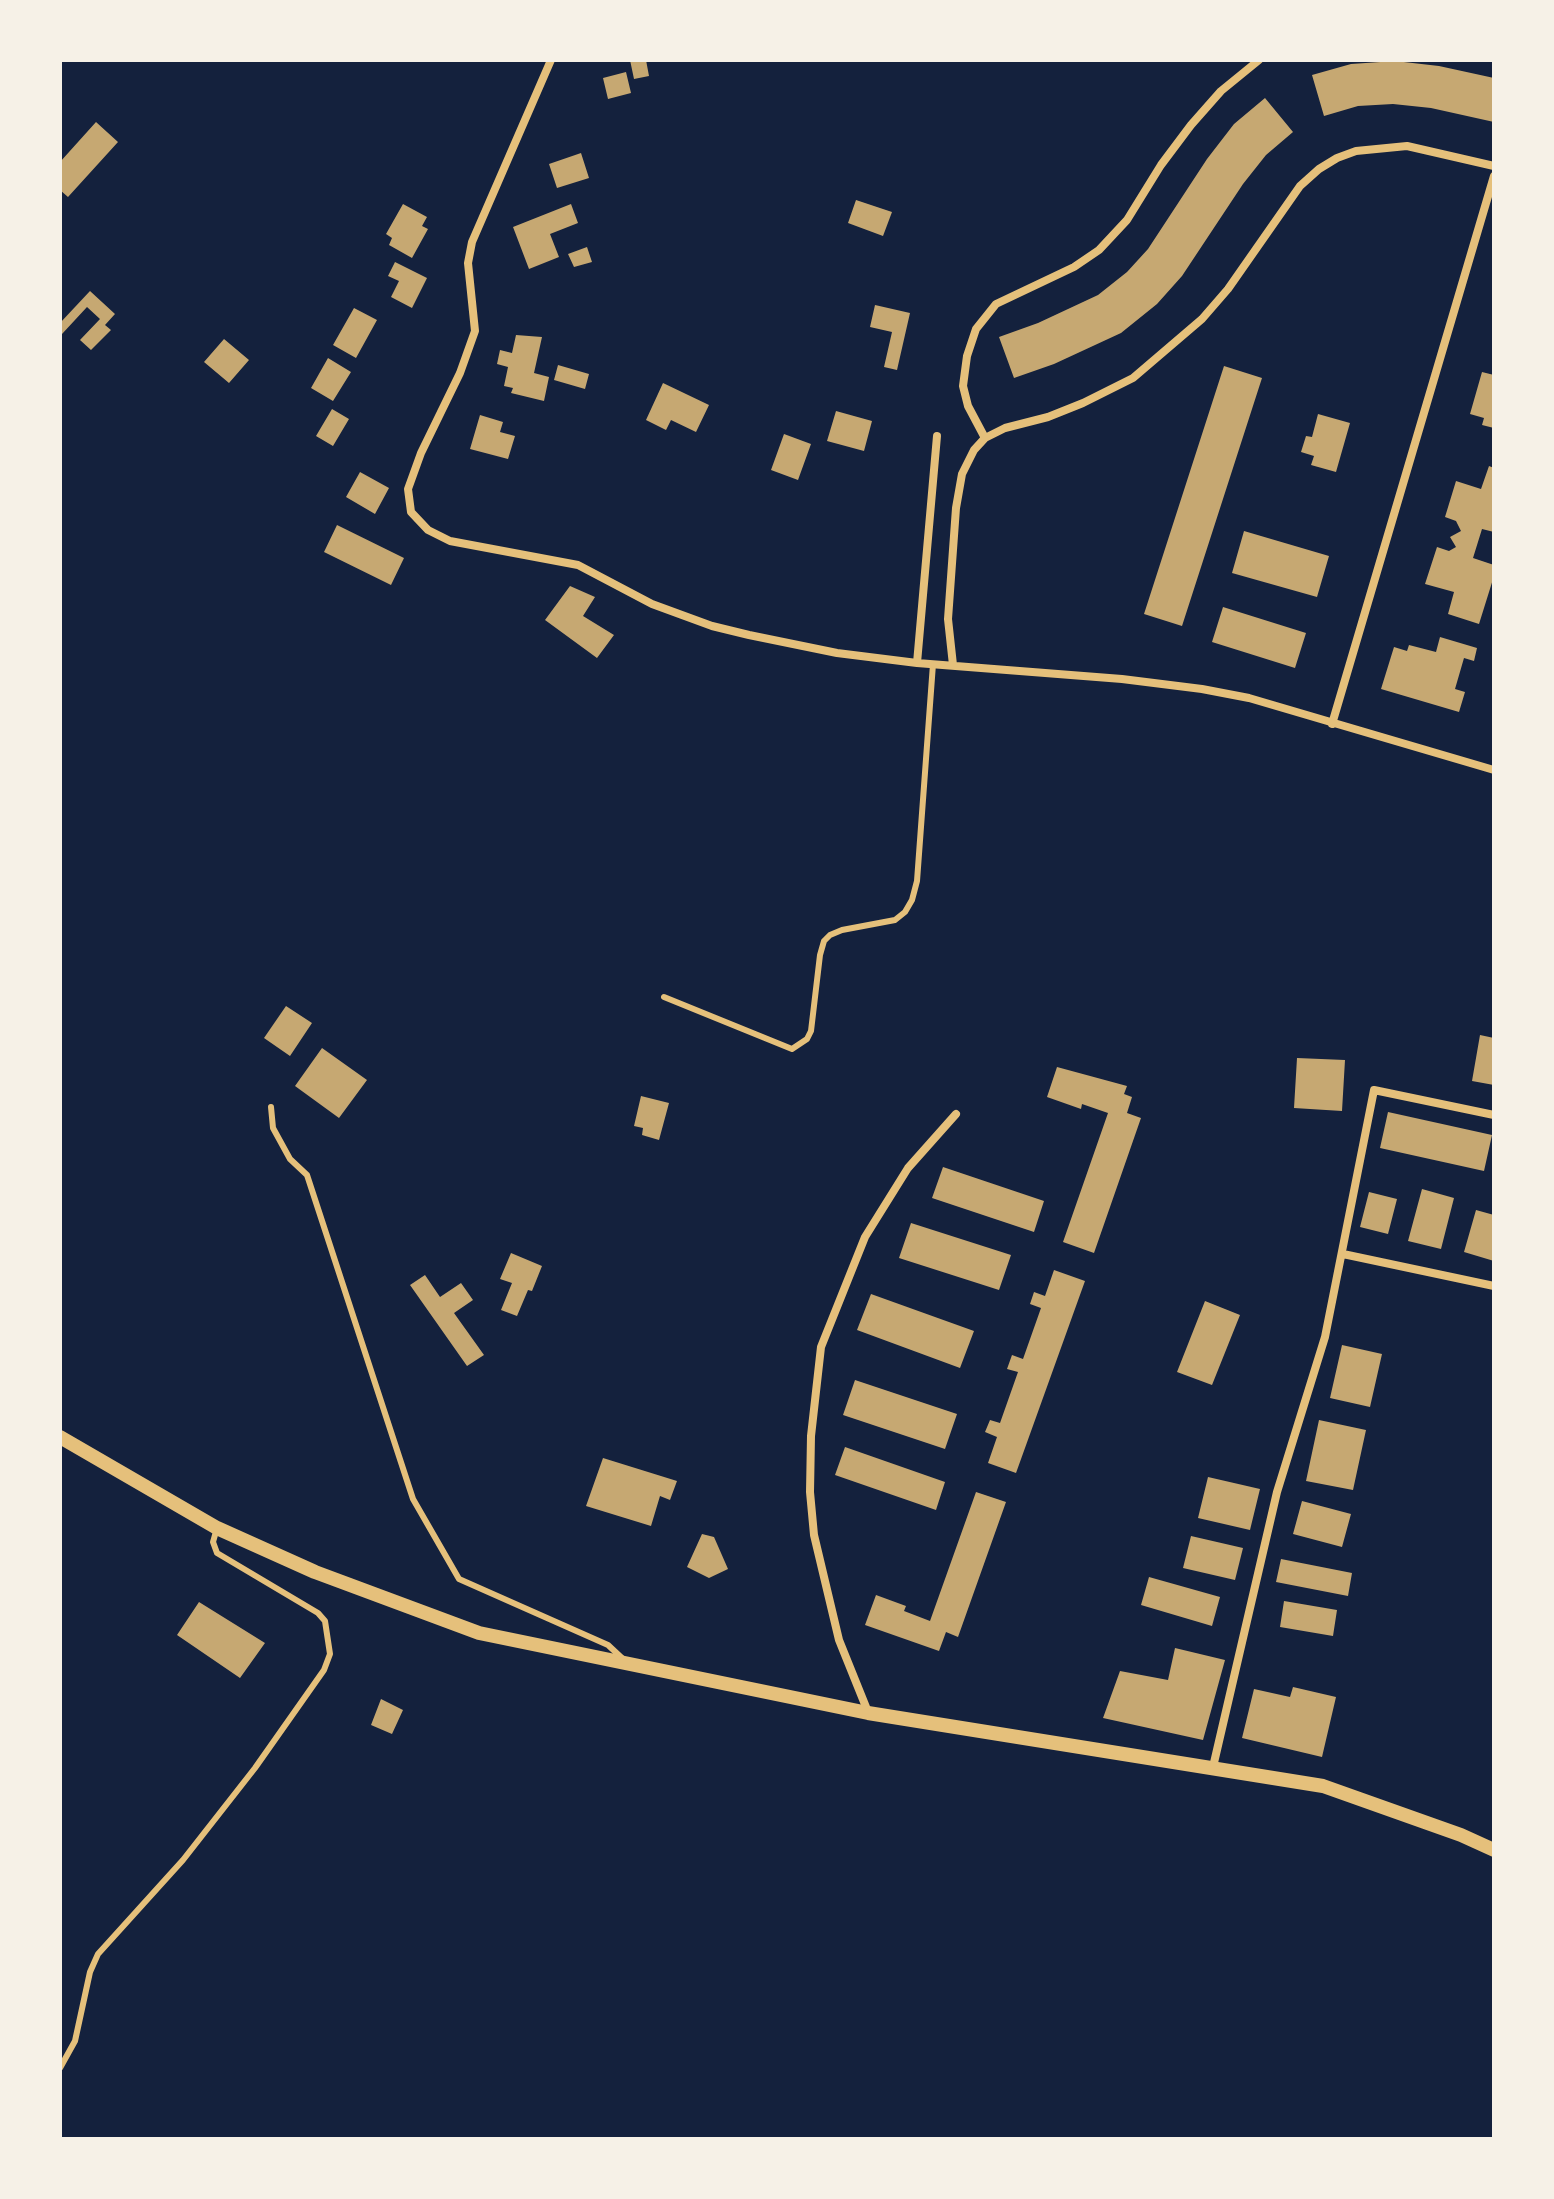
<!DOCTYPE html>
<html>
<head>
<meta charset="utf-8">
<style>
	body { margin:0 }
	#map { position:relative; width:1554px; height:2199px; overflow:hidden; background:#14213d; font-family:Ubuntu,sans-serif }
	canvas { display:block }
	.frame { position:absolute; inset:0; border:62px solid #f6f1e7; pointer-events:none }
</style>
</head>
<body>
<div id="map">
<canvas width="1554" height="2199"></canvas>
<div class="frame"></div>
</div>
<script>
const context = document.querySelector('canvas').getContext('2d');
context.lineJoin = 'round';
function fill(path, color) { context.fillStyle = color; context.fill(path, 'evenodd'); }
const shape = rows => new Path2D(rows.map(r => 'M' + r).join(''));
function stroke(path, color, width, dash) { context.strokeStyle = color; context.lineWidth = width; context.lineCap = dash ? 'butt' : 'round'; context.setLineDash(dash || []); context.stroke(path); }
fill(shape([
	[630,60,646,60,649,76,634,79],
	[1395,61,1439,66,1494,78,1494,122,1431,108,1393,104,1358,106,1324,116,1312,75,1351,64],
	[626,72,631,93,608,99,603,78],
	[1265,98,1293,132,1266,155,1243,184,1182,276,1157,304,1121,333,1054,364,1014,378,999,337,1038,323,1098,295,1127,272,1148,249,1207,159,1234,124],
	[96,122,118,142,68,197,60,190,60,162],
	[581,153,589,178,557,188,549,164],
	[856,200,892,212,883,236,848,223],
	[403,204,427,217,422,226,428,229,412,258,389,245,392,238,386,234],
	[571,204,578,223,550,234,559,257,529,269,513,227],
	[587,247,592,262,574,267,568,254],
	[395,262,427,278,412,308,391,297,399,281,388,276],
	[90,291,115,314,105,325,111,330,91,350,80,340,100,319,87,307,62,334,60,332,60,323],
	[875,305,910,313,897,370,884,367,892,332,870,327],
	[354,308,377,320,356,358,333,345],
	[516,335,542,337,534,373,549,377,544,401,511,393,513,388,504,386,508,367,497,364,500,350,512,353],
	[224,339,249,360,229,383,204,362],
	[328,358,351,372,333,401,311,388],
	[558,365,589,374,585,389,554,380],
	[1224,366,1262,378,1182,626,1144,614],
	[1482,372,1494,375,1494,428,1482,425,1484,418,1470,414],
	[663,383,709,405,696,432,671,420,666,430,646,420],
	[332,409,349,419,333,446,316,436],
	[836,411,872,421,864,451,827,441],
	[1318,414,1350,423,1336,472,1311,465,1314,456,1301,452,1306,436,1312,437],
	[480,415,503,422,500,432,515,436,508,459,470,449],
	[784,434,811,444,798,480,771,470],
	[1489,466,1494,468,1494,532,1482,529,1473,558,1494,565,1494,576,1479,624,1448,614,1454,592,1425,584,1437,547,1449,551,1456,547,1450,537,1461,531,1456,521,1445,517,1456,481,1481,489],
	[360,472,389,488,375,514,346,497],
	[337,525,404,558,391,585,324,552],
	[1244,531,1329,556,1317,597,1232,573],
	[570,586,595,597,583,616,614,635,597,658,545,620],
	[1223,607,1306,633,1295,668,1212,642],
	[1440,637,1477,648,1474,661,1464,658,1455,689,1465,692,1459,712,1381,689,1394,647,1407,651,1409,645,1436,652],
	[286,1006,312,1023,290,1056,264,1038],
	[1480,1035,1494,1038,1494,1085,1472,1081],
	[322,1048,367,1080,339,1118,295,1086],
	[1297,1058,1345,1060,1342,1111,1294,1108],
	[1057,1067,1127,1086,1124,1094,1132,1097,1127,1113,1141,1118,1094,1253,1063,1242,1108,1113,1082,1104,1081,1109,1047,1097],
	[641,1096,669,1103,659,1140,642,1135,643,1128,634,1126],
	[1388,1112,1492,1135,1484,1171,1380,1148],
	[943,1167,1044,1201,1034,1232,932,1198],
	[1422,1189,1454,1198,1441,1249,1408,1241],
	[1369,1192,1397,1199,1388,1234,1360,1227],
	[1476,1210,1494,1215,1494,1261,1464,1252],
	[911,1223,1011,1255,999,1290,899,1258],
	[511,1253,542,1266,532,1291,528,1290,517,1316,501,1310,512,1283,500,1279],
	[1054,1270,1085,1281,1016,1473,988,1463,997,1437,985,1432,990,1420,1000,1423,1018,1372,1007,1369,1012,1355,1023,1359,1041,1308,1030,1304,1034,1292,1045,1296],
	[425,1275,440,1297,461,1283,473,1300,454,1313,484,1355,467,1366,410,1285],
	[871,1294,974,1331,960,1368,857,1330],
	[1205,1301,1240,1315,1212,1385,1177,1372],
	[1342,1345,1382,1354,1370,1407,1330,1398],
	[855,1380,957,1414,945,1449,843,1415],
	[1319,1420,1366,1430,1353,1490,1306,1481],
	[845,1447,945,1482,936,1510,835,1475],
	[603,1458,677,1481,670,1500,660,1496,651,1526,586,1506],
	[1208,1477,1260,1489,1250,1530,1198,1518],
	[976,1492,1006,1502,958,1637,946,1632,939,1651,865,1625,876,1595,906,1606,904,1611,930,1621],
	[1302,1501,1351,1514,1342,1547,1293,1534],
	[702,1534,714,1537,728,1569,709,1578,687,1567],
	[1191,1536,1243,1548,1235,1580,1183,1568],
	[1281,1559,1352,1573,1348,1596,1276,1582],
	[1149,1577,1220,1597,1212,1626,1141,1605],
	[1284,1601,1337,1610,1333,1636,1280,1627],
	[199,1602,265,1643,240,1678,177,1635],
	[1175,1648,1225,1660,1203,1740,1103,1718,1120,1671,1168,1680],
	[1293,1687,1336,1697,1322,1757,1242,1738,1254,1689,1290,1697],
	[381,1699,403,1710,392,1734,371,1725]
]), '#c6a872');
stroke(shape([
	[664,997,792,1049,807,1039,811,1031,820,955,824,941,830,935,842,930,895,920,905,912,912,900,917,881,933,664],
	[271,1107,273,1128,290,1159,307,1175,413,1499,459,1579,608,1645,623,1659],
	[60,2068,75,2041,90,1972,98,1954,183,1860,255,1768,324,1670,330,1654,325,1621,318,1613,217,1553,213,1542,217,1528]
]), '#e5c07b', 6);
stroke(shape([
	[551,60,472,242,468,263,475,331,460,373,421,453,408,489,411,512,428,530,450,541,578,565,652,604,712,626,749,635,837,653,917,663,1122,679,1202,689,1249,698,1494,770],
	[985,438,968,406,963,386,967,356,976,329,996,304,1074,267,1099,250,1127,220,1161,165,1191,125,1221,91,1259,60],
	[917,663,937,436],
	[953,665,948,619,956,508,962,474,974,450,985,438,1005,428,1048,417,1083,403,1133,378,1202,319,1228,289,1300,186,1319,169,1337,158,1356,151,1407,146,1494,166],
	[1332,724,1494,176],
	[1343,1254,1494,1286],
	[868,1712,839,1640,814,1535,810,1492,811,1436,821,1347,865,1237,908,1168,956,1114],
	[1213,1767,1277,1492,1325,1337,1374,1090,1494,1115]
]), '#e5c07b', 8);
stroke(shape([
	[60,1437,217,1528,315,1572,479,1633,868,1713,1323,1786,1461,1835,1494,1850]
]), '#e5c07b', 14);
</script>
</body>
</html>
